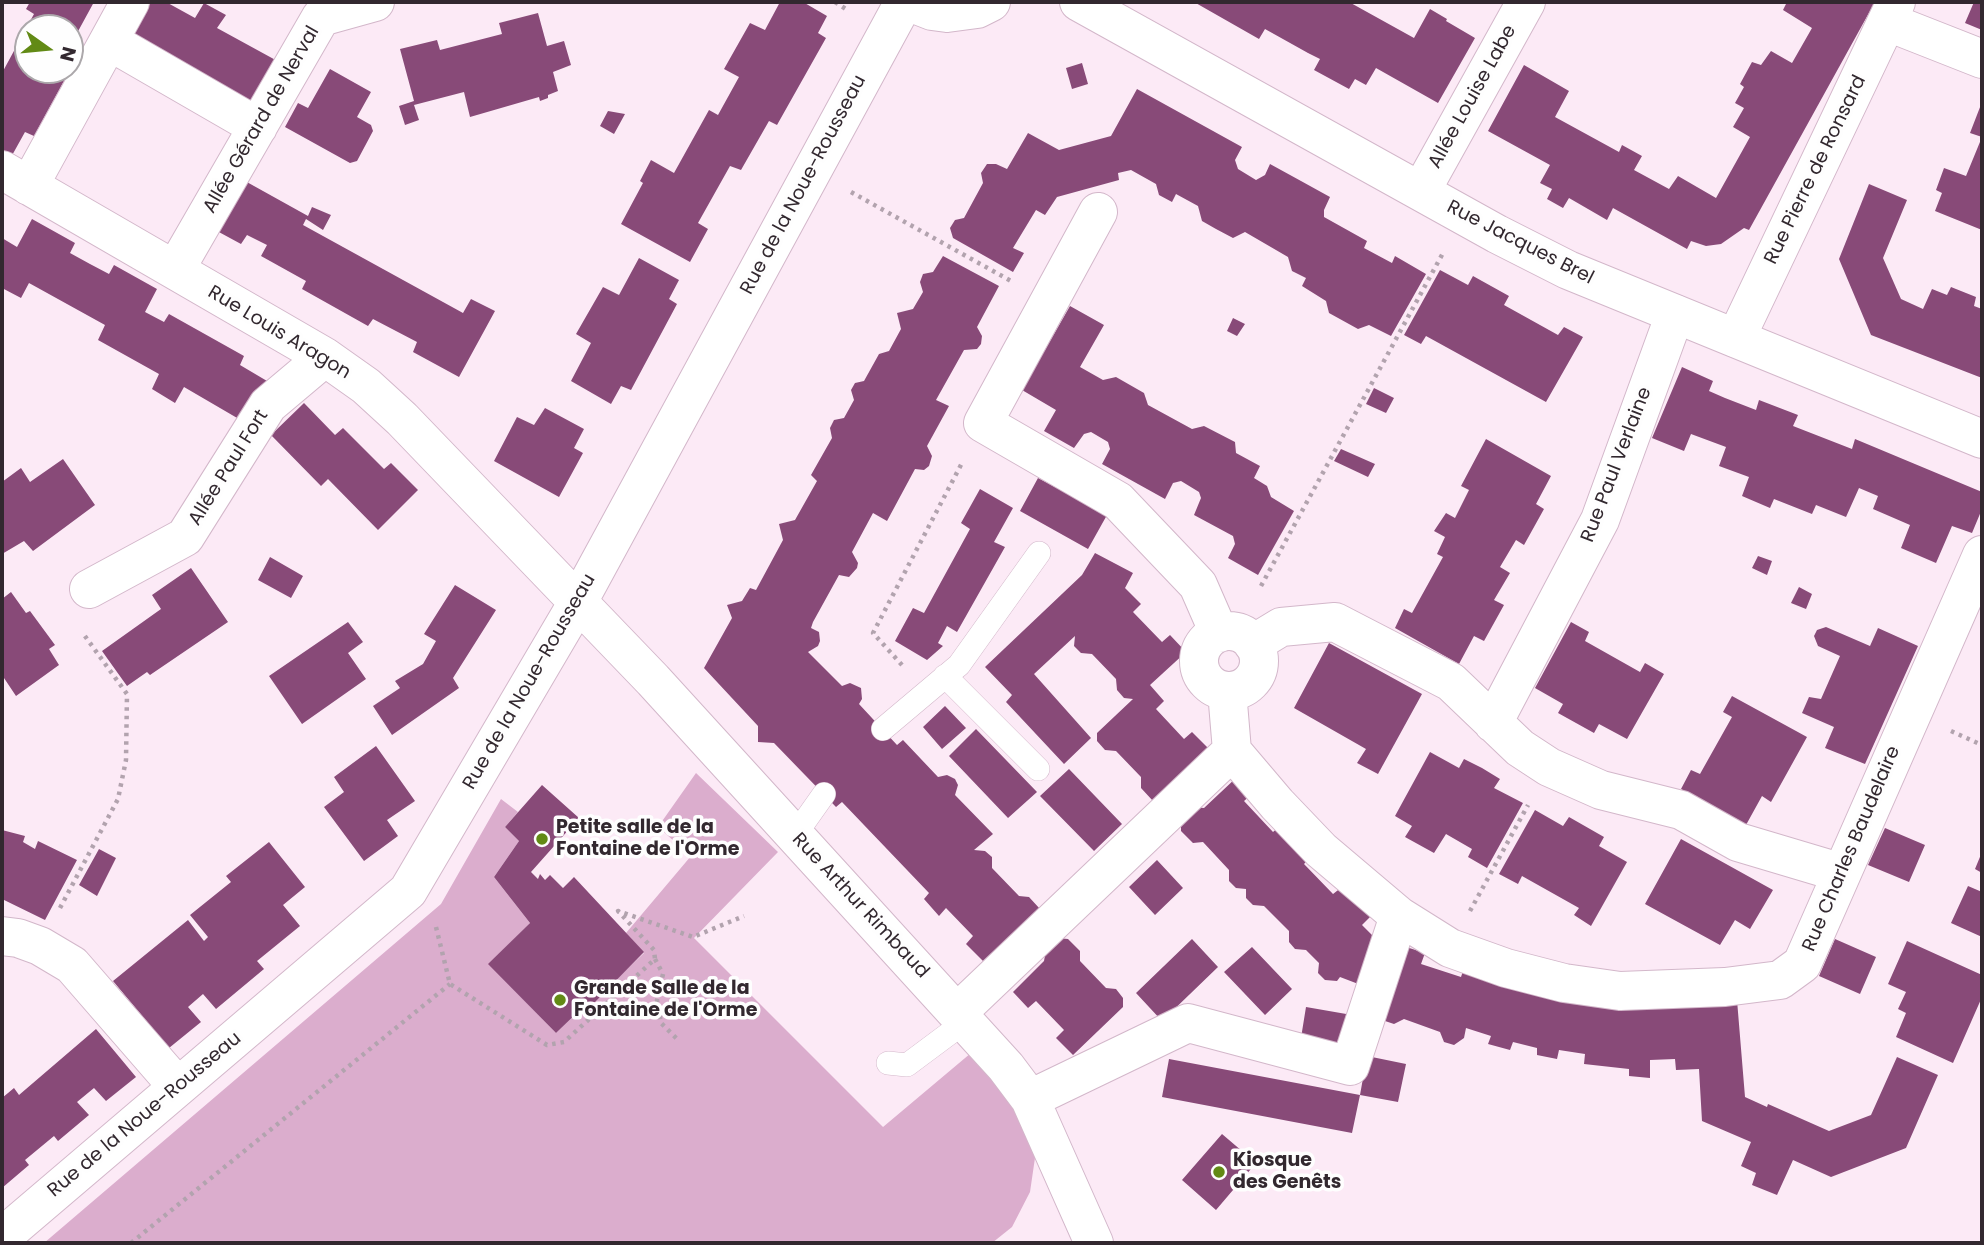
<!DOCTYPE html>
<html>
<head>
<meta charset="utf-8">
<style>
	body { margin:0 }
	#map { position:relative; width:1984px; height:1245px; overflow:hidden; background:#fceaf6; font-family:Poppins,sans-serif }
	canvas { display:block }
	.frame { position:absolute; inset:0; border:4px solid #32282f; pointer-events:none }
	.north { position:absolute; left:14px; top:14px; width:70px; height:70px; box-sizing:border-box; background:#fefefe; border:2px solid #aca8ab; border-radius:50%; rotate:105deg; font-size:19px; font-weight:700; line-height:28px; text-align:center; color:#32282f }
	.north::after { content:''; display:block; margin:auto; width:24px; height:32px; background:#628a15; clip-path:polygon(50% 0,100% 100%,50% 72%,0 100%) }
</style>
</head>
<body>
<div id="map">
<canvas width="1984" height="1245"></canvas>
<div class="frame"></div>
<div class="north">N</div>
</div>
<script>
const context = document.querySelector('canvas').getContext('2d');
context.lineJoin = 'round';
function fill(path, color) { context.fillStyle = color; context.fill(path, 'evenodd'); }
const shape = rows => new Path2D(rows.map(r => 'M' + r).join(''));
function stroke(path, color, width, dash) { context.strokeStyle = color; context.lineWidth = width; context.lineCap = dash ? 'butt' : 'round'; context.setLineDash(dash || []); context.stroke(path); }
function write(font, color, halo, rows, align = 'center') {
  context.font = font + ' Poppins,sans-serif'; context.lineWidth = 7; context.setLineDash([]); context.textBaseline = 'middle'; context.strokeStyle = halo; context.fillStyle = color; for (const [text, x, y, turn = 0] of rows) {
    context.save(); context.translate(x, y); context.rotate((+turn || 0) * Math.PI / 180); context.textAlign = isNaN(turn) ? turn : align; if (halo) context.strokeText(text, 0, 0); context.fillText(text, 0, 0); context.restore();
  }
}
fill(shape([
	[696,773,778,852,694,938,883,1127,971,1053,1014,1104,1036,1151,1030,1192,1012,1227,992,1243,44,1243,441,904,501,799,518,812,505,827,519,841,494,877,530,923,489,964,556,1033,580,1010,580,1003,608,987,644,953,626,933,691,856,658,827]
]), '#dbadcd');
fill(shape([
	[30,2,94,2,70,46,70,28,28,28,28,70,70,70,34,136,25,132,10,159,2,155,2,73,34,14,26,9],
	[151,2,166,2,195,18,204,3,226,15,217,28,281,63,257,105,132,35],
	[780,2,803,2,827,16,818,33,826,38,777,125,769,121,741,170,730,166,698,223,708,229,690,262,621,224,643,183,640,181,651,160,674,173,709,110,718,115,739,77,724,69,750,23,765,30],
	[1194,2,1349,2,1414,38,1430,9,1447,19,1446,21,1475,38,1438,103,1376,68,1366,85,1355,79,1349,89,1314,70,1320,59,1308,53,1265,29,1259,39],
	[1787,2,1875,2,1749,230,1744,228,1721,244,1706,246,1691,241,1687,249,1613,208,1607,220,1569,198,1563,208,1547,199,1552,189,1540,183,1550,165,1488,131,1524,65,1569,91,1555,117,1619,152,1622,145,1642,156,1634,170,1669,189,1678,176,1716,198,1750,137,1733,127,1744,108,1735,103,1744,87,1740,84,1752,62,1761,65,1771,51,1792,63,1812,28,1783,10],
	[1974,2,1982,2,1982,30,1965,23],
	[538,13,547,46,564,41,571,65,553,72,558,91,548,95,548,98,540,101,539,97,470,117,464,92,414,105,419,120,405,125,399,106,414,101,400,49,437,40,440,50,502,34,499,23],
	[1082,63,1088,84,1072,89,1066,68],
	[330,69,371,92,357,117,371,125,373,131,357,161,350,163,285,127,298,103,308,108],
	[1137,89,1242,147,1235,160,1238,169,1256,180,1265,175,1270,164,1301,181,1330,197,1324,210,1324,217,1367,241,1364,248,1392,263,1395,256,1426,274,1391,336,1369,325,1358,329,1329,313,1326,301,1302,286,1306,278,1292,271,1288,257,1245,232,1233,238,1216,229,1202,221,1198,206,1176,194,1172,202,1159,195,1156,184,1131,170,1118,173,1119,180,1057,197,1045,215,1036,210,1013,248,1024,253,1013,272,953,238,950,228,955,220,964,218,983,183,981,173,987,164,996,164,1007,169,1028,133,1059,150,1111,136],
	[1982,102,1982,230,1935,211,1942,193,1936,190,1944,168,1966,176,1982,137,1970,133],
	[608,111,625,114,614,134,600,126],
	[245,181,308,216,312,207,331,215,323,230,306,219,303,225,463,313,471,299,495,311,459,377,413,352,417,342,373,319,368,326,302,289,306,281,261,256,267,245,247,235,241,244,217,231],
	[1869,184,1907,200,1883,258,1901,299,1923,309,1932,289,1947,295,1951,287,1976,297,1974,306,1982,309,1982,378,1871,335,1839,259],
	[32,219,75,243,70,253,90,264,109,274,114,265,157,289,145,312,164,322,169,314,244,356,240,365,267,381,244,422,184,387,175,403,152,389,159,374,98,340,105,325,29,283,21,298,2,288,2,238,17,247],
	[943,256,999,286,977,327,982,336,981,344,977,349,964,350,936,400,949,406,927,446,932,456,929,466,924,470,915,469,887,521,873,513,852,552,858,563,857,568,849,577,839,575,813,622,811,628,819,632,820,641,818,646,808,652,842,686,850,683,861,688,862,699,859,704,897,745,903,740,938,777,947,775,955,779,958,785,955,795,993,834,974,850,985,851,992,857,992,868,1019,896,1029,897,1040,909,983,961,966,944,973,936,946,908,939,916,924,899,929,893,842,802,836,807,774,743,758,742,758,726,704,668,732,618,727,605,742,601,750,588,756,590,783,540,779,524,795,520,817,481,811,475,832,438,830,428,834,420,844,418,854,400,851,390,855,383,864,381,879,354,889,351,901,329,897,313,913,309,923,292,920,282,923,274,933,272],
	[639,258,679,280,669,299,677,304,631,390,621,386,611,404,571,381,591,343,576,334,603,287,619,295],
	[1440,270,1468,285,1473,276,1509,296,1504,305,1558,335,1564,327,1583,337,1546,402,1426,336,1421,344,1404,335],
	[1070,306,1104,325,1080,367,1103,380,1116,377,1144,393,1148,405,1192,429,1204,426,1235,442,1236,453,1260,466,1254,478,1267,486,1271,497,1294,511,1258,575,1228,558,1235,544,1233,536,1194,515,1201,498,1199,492,1181,481,1173,483,1165,499,1102,464,1110,449,1108,442,1091,432,1084,434,1074,448,1044,431,1056,410,1022,390],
	[1233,318,1245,324,1237,336,1227,331],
	[1682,367,1713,381,1709,391,1725,398,1756,410,1759,400,1798,415,1793,426,1852,449,1855,439,1982,492,1982,509,1972,533,1952,526,1936,563,1901,548,1910,525,1873,509,1878,496,1859,488,1846,517,1816,505,1812,514,1774,499,1770,508,1742,496,1749,477,1719,466,1726,447,1691,434,1684,451,1652,438],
	[1374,388,1394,398,1386,413,1366,404],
	[304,403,335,435,343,428,384,469,391,463,418,490,378,530,328,479,321,486,271,435],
	[545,408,584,429,574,448,583,453,559,497,494,461,517,417,534,425],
	[1486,439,1551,476,1536,504,1544,509,1524,545,1516,540,1500,567,1510,573,1494,600,1504,605,1484,641,1474,636,1459,664,1395,628,1404,609,1412,613,1443,557,1437,554,1445,537,1434,531,1446,513,1455,518,1469,490,1461,486],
	[1341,449,1375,464,1368,477,1334,461],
	[63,459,95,505,33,551,24,541,2,554,2,482,21,468,30,482],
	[1038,478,1107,515,1088,549,1020,511],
	[980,489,1013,508,994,542,1005,547,957,632,947,626,938,643,943,646,927,660,895,641,913,608,924,613,970,529,961,523],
	[1095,553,1133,573,1125,588,1141,604,1133,612,1162,642,1170,635,1186,652,1150,685,1164,701,1156,709,1184,739,1192,732,1208,748,1176,778,1176,790,1153,801,1141,788,1141,777,1116,751,1105,750,1097,741,1097,733,1133,699,1124,698,1117,690,1116,679,1092,654,1081,653,1074,646,1075,636,1034,674,1091,738,1064,764,1006,702,1012,695,985,667,1082,575],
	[1758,556,1772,561,1767,575,1752,568],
	[270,557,303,576,291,598,258,580],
	[191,568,228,622,150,675,147,672,127,686,102,651,161,609,152,595],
	[455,585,496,610,453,678,459,688,392,735,373,706,400,688,395,681,423,664,436,641,424,634],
	[1799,587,1812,594,1806,609,1791,603],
	[11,592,26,613,30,611,55,645,49,649,59,665,16,696,2,675,2,599],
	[348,622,363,642,348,653,366,679,302,724,269,676],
	[1571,622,1589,632,1585,641,1640,672,1645,663,1664,674,1627,739,1599,724,1594,733,1558,713,1563,704,1535,688],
	[1826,627,1870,646,1878,628,1918,646,1865,764,1825,748,1834,727,1802,713,1809,697,1821,699,1840,656,1818,646,1814,636,1817,630],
	[1329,643,1422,694,1378,774,1357,763,1366,749,1294,708],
	[1732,696,1807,737,1771,802,1762,796,1746,825,1681,789,1691,770,1700,774,1732,717,1723,712],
	[945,706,966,728,942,749,923,727],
	[976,729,1037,792,1008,818,949,756],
	[376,746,415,801,387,820,398,836,364,861,324,807,344,792,334,777],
	[1430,752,1459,768,1464,759,1482,768,1500,779,1494,788,1523,803,1487,868,1468,857,1472,849,1446,834,1434,853,1405,837,1412,826,1395,816],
	[1069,769,1122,824,1094,851,1040,796],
	[1237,777,1252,794,1244,801,1273,832,1281,825,1312,855,1304,864,1333,894,1342,887,1370,917,1362,925,1377,940,1361,985,1340,977,1337,981,1325,980,1318,973,1319,963,1306,950,1295,949,1289,942,1289,931,1264,906,1253,905,1246,898,1246,889,1236,888,1229,881,1229,870,1203,842,1193,843,1181,831,1181,820,1193,807,1204,808],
	[542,785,579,818,531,872,538,879,540,874,545,880,550,875,563,888,574,877,644,952,595,1002,580,1003,580,1010,556,1033,488,964,530,923,494,877,519,841,505,827],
	[1535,810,1563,826,1569,817,1604,837,1599,846,1627,862,1591,926,1574,915,1579,908,1522,876,1518,884,1499,874],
	[1885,828,1925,845,1909,882,1868,865],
	[2,830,25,836,23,842,35,849,38,841,77,860,45,920,2,899],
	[1681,839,1773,890,1750,929,1735,920,1720,945,1645,904],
	[269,842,305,887,283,905,300,926,257,961,264,969,216,1009,203,994,188,1007,201,1022,169,1048,113,981,188,920,204,941,208,937,190,915,231,882,226,876],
	[99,849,116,858,97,896,79,885],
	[1982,852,1982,873,1975,869],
	[1157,860,1183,888,1155,915,1129,887],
	[1968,886,1982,892,1982,937,1951,923],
	[1057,938,1068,939,1080,951,1080,961,1106,988,1116,989,1123,998,1123,1007,1073,1055,1056,1038,1064,1030,1036,1001,1028,1008,1013,992,1044,961,1046,950],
	[1192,939,1218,967,1162,1021,1136,993],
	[1835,939,1876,957,1860,994,1819,976],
	[1907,941,1982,975,1982,997,1953,1063,1896,1037,1906,1013,1898,1009,1906,992,1888,984],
	[1403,946,1425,953,1421,964,1461,977,1464,968,1737,1000,1745,1097,1767,1107,1768,1104,1829,1131,1871,1115,1897,1057,1938,1075,1906,1148,1831,1177,1793,1160,1777,1195,1752,1185,1756,1173,1741,1166,1751,1142,1702,1121,1699,1069,1676,1070,1675,1059,1650,1060,1650,1078,1629,1076,1629,1069,1584,1064,1585,1054,1559,1050,1557,1059,1537,1055,1537,1048,1513,1042,1510,1050,1488,1044,1491,1036,1466,1028,1464,1038,1454,1045,1444,1042,1440,1032,1404,1019,1394,1024,1385,1021],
	[1252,947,1292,989,1265,1015,1224,972],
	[1306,1007,1352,1015,1339,1052,1300,1044],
	[96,1029,136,1077,106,1101,94,1088,77,1102,89,1115,58,1141,54,1136,25,1160,29,1165,2,1188,2,1098,14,1088,19,1095],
	[1367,1056,1406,1064,1398,1102,1360,1095],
	[1169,1059,1360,1095,1352,1133,1162,1097],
	[1222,1134,1256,1163,1216,1210,1182,1180]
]), '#884a78');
const service = shape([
	[945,676,1038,769],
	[883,729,959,665,1039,553],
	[795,835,824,794],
	[888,1063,907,1065,966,1021]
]);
const minor = shape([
	[1888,22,1982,59],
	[109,41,258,127],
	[2,170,325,357,366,386,402,419,653,680,1006,1067,1030,1099,1094,1243],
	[29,186,130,2],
	[1421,191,1526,2],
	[1098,212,983,423,1118,501,1198,585,1219,633],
	[175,270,321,17,375,2],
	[1736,338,1896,2],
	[89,589,185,537,268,405,325,357],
	'1199 661a30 30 0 1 1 60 0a30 30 0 1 1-60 0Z',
	[1253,644,1281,627,1335,622,1451,682,1520,748,1549,767,1601,790,1681,810,1738,842,1842,873],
	[1493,723,1600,520,1675,314],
	[1232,751,1277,804,1321,850,1399,916,1450,948,1506,968,1564,983,1620,991,1725,987,1780,980,1802,964,1982,555],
	[2,936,18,938,40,946,72,965,178,1087],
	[958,1012,1232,751,1227,691],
	[1030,1099,1188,1023,1350,1066,1399,916],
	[2,1237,408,891,578,602,904,2]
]);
const tertiary = shape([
	[909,2,932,11,947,13,977,9,991,2],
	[1079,2,1497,234,1568,270,1982,439]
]);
stroke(service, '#d3b7ca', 24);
stroke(minor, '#d3b7ca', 40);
stroke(tertiary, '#d3b7ca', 40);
stroke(shape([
	[835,2,849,11],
	[851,192,1011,281],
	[1261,586,1443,253],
	[902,665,873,633,963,461],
	[1951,731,1982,745],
	[60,908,118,799,126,760,127,694,82,632],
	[1470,911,1528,805],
	[436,927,450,984,547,1045,564,1042,655,959,654,950,618,911,693,937,744,916],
	[655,959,663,974,657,1000,661,1023,677,1039],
	[131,1243,450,984]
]), '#b2a3ae', 4.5, [3.5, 5]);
stroke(service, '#fff', 23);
stroke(minor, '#fff', 38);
stroke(tertiary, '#fff', 38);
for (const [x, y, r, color] of [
	[542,839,7,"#628a15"],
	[560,1000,7,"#628a15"],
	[1219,1172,7,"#628a15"]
]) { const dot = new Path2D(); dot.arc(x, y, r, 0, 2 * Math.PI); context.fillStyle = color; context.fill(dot); stroke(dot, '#fefefe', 2.5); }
write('19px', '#32282f', '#fefefe', [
	["Allée Louise Labe",1473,97,-61],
	["Allée Gérard de Nerval",262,120,-60],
	["Rue Pierre de Ronsard",1816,170,-64],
	["Rue de la Noue-Rousseau",804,185,-62],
	["Rue Jacques Brel",1520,243,27],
	["Rue Louis Aragon",279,333,31],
	["Rue Paul Verlaine",1617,465,-69],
	["Allée Paul Fort",229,468,-58],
	["Rue de la Noue-Rousseau",530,682,-60],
	["Rue Charles Baudelaire",1852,849,-67],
	["Rue Arthur Rimbaud",860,906,47],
	["Rue de la Noue-Rousseau",145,1115,-40]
]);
write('bold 19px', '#32282f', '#fefefe', [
	["Petite salle de la",556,828],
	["Fontaine de l'Orme",556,850],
	["Grande Salle de la",574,989],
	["Fontaine de l'Orme",574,1011],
	["Kiosque",1233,1161],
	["des Genêts",1233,1183]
], 'left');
</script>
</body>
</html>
